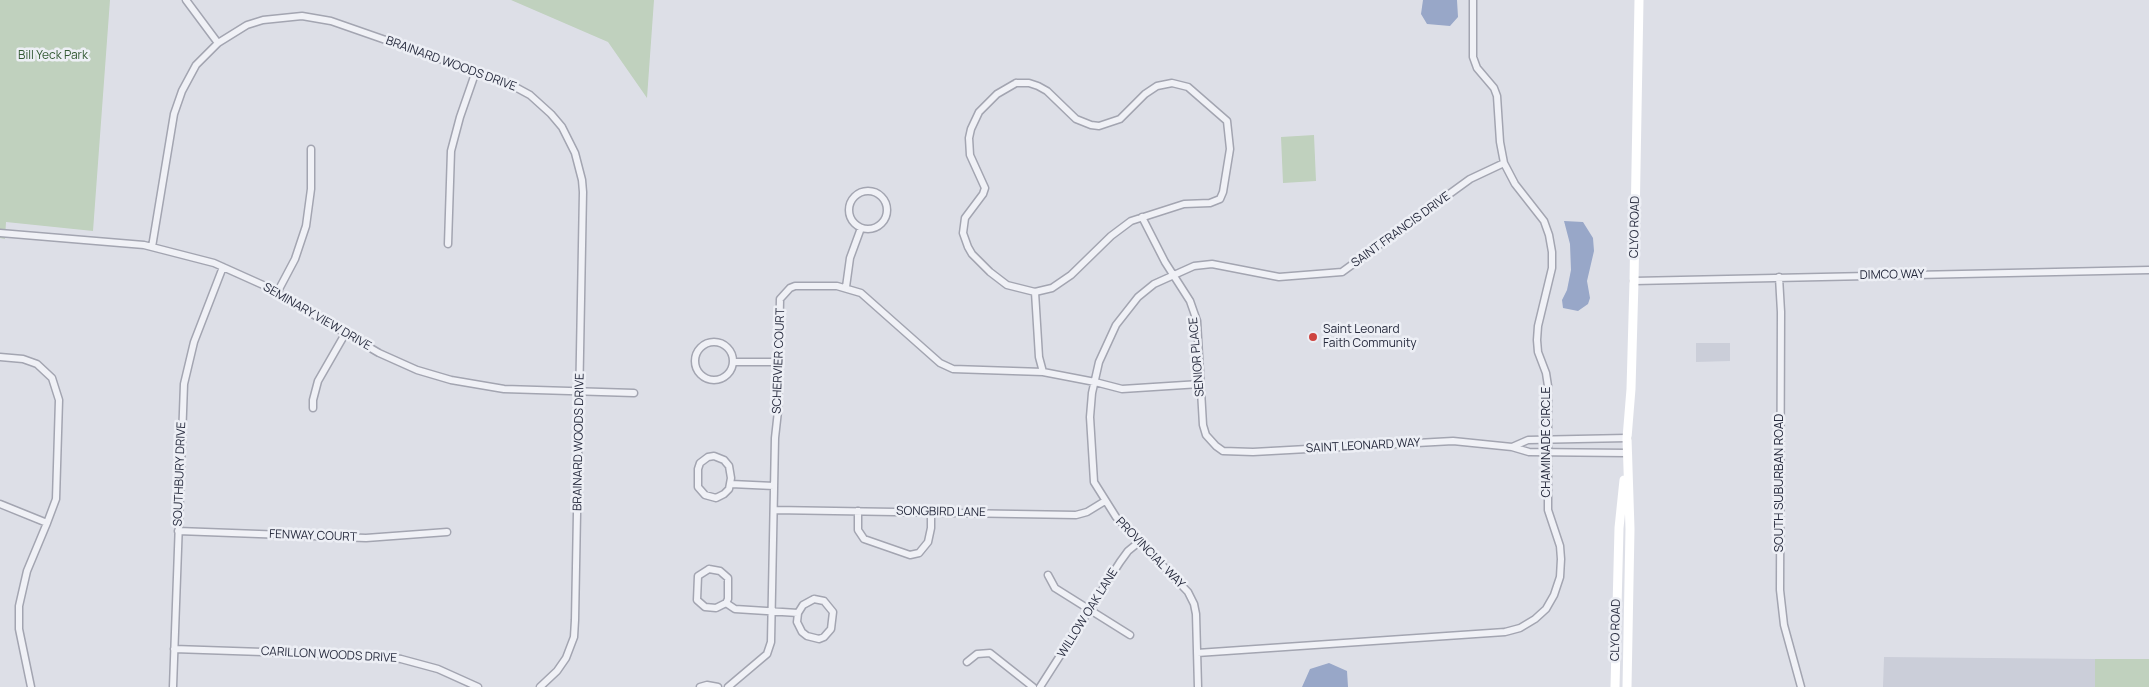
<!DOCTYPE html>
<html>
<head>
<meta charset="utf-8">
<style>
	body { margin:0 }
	canvas { display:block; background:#dddfe7 }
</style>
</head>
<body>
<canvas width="2149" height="687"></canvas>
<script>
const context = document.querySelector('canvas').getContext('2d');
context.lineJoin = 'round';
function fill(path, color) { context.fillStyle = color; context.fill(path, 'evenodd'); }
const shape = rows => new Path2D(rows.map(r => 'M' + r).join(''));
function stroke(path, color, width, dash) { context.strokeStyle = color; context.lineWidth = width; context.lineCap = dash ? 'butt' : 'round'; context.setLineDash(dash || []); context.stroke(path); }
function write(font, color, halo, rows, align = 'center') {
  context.font = font + ' Manrope,sans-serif'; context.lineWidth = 5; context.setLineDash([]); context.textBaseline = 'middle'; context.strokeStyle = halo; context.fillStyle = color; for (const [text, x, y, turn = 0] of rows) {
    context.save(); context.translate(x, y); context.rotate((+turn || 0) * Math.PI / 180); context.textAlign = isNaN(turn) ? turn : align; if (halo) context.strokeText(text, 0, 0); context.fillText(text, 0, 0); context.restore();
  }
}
fill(shape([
	[1696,343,1730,343,1730,361,1696,362],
	[1884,657,2095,659,2095,687,1883,687]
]), '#cbced9');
fill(shape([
	[0,0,110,0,93,231,6,222,5,239,0,238],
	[511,0,654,0,647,98,608,42],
	[1314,135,1316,181,1283,183,1281,137],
	[2095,659,2149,659,2149,687,2095,687]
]), '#c0d1be');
fill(shape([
	[1423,0,1457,0,1458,17,1450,26,1427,24,1421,14],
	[1564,221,1583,222,1593,238,1594,251,1587,281,1590,298,1588,304,1578,311,1563,308,1562,300,1567,290,1571,270,1570,244],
	[1329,663,1347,671,1348,687,1302,687,1310,669]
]), '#98a7c8');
const street = shape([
	[186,0,218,43],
	[1016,83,1029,83,1038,86,1047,91,1076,119,1091,125,1099,126,1120,119,1145,94,1157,86,1172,83,1188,87,1227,121,1230,149,1223,192,1220,199,1210,203,1184,204,1131,221,1111,236,1071,275,1052,288,1035,292,1007,285,990,272,972,254,968,247,963,233,965,218,983,194,985,188,970,155,969,138,971,129,979,112,997,94,1016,83],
	'849 210a19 19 0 1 1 38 0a19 19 0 1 1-38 0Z',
	[1142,217,1165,262,1190,301,1197,321,1203,425,1206,435,1216,446,1223,451,1253,452,1453,441,1512,447,1529,452,1627,453],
	[0,233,144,245,214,263,263,285,379,353,417,370,451,380,504,389,634,393],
	[448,244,451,151,460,117,476,71],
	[152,247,174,114,182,91,196,65,218,43,247,25,263,20,302,16,331,21,506,82,530,95,551,114,562,127,575,153,582,180,583,192,575,620,574,637,566,658,557,671,540,687],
	[1779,277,1781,312,1780,590,1784,625,1801,687],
	[1634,281,2149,270],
	[846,287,850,258,861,228],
	[1035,292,1039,357,1043,372],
	[277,293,295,259,306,226,311,189,311,149],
	'695 361a19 19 0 1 1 38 0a19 19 0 1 1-38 0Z',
	[0,357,23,359,37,364,52,378,59,400,56,499,47,523,0,504],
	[734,362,779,362],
	[313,408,313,400,318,381,345,334],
	[1512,447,1528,440,1627,438],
	[714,456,724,460,729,466,731,478,729,489,724,494,716,498,705,495,698,487,698,469,700,463,708,457,714,456],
	[731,484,774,486],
	[774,510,1076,515,1087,512,1105,501],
	[858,511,858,530,864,539,910,555,919,553,928,542,931,528,931,512],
	[178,531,366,538,447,532],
	[709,569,720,571,728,578,728,599,726,603,716,608,705,607,697,600,698,576,709,569],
	[1048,575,1055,588,1130,635],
	[814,599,824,601,833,612,831,629,824,637,819,639,807,636,802,632,797,622,798,613,803,605,814,599],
	[726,603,735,609,798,613],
	[174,649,381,656,401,659,438,669,478,687],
	[1197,653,1505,632,1520,628,1535,619,1546,609,1554,595,1560,577,1561,559,1560,546,1548,510,1548,386,1546,373,1538,352,1537,340,1538,326,1552,268,1552,252,1549,235,1544,221,1515,184,1504,163,1500,142,1497,96,1494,88,1477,68,1473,57,1473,0],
	[967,662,977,654,990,653,1033,687],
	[31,687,19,629,19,606,27,571,47,523],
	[173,687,184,384,194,342,223,267],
	[700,687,707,685,718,687],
	[728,687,767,654,771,642,775,438,778,411,780,299,790,288,795,286,837,286,861,293,940,363,953,369,1043,372,1095,382,1122,389,1200,384],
	[1040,687,1120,562,1128,551,1139,542],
	[1198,687,1196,614,1194,604,1188,592,1116,517,1094,482,1090,417,1092,393,1099,362,1116,325,1138,297,1154,284,1194,266,1212,264,1279,277,1342,272,1470,179,1504,163]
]);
stroke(street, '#a3a5b1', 9);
stroke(street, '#f0f1f6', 6);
stroke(shape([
	[1615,687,1619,528,1624,480],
	[1627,687,1630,529,1627,438,1631,389,1634,281,1639,0]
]), '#fff', 9);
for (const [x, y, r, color] of [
	[1313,337,5,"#ce4440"]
]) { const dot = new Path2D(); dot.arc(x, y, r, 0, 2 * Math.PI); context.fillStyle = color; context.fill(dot); stroke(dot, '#edeff5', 2); }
write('12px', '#345a34', '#edeff5', [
	["Bill Yeck Park",53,56]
]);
write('12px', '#272b3e', '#edeff5', [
	["BRAINARD WOODS DRIVE",451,64,20],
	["CLYO ROAD",1635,227,-89],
	["SAINT FRANCIS DRIVE",1401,230,-36],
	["DIMCO WAY",1892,275,-1],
	["SEMINARY VIEW DRIVE",317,317,30],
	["SENIOR PLACE",1197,357,-95],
	["SCHERVIER COURT",779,361,-88],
	["BRAINARD WOODS DRIVE",579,442,-89],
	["CHAMINADE CIRCLE",1547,442,-90],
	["SAINT LEONARD WAY",1363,446,-3],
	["SOUTHBURY DRIVE",180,474,-88],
	["SOUTH SUBURBAN ROAD",1780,483,-90],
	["SONGBIRD LANE",941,512,1],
	["FENWAY COURT",313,536,2],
	["PROVINCIAL WAY",1150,553,46],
	["WILLOW OAK LANE",1088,613,-58],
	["CLYO ROAD",1616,630,-89],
	["CARILLON WOODS DRIVE",329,655,3]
]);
write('12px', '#272b3e', '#edeff5', [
	["Saint Leonard",1323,330],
	["Faith Community",1323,344]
], 'left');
</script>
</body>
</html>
